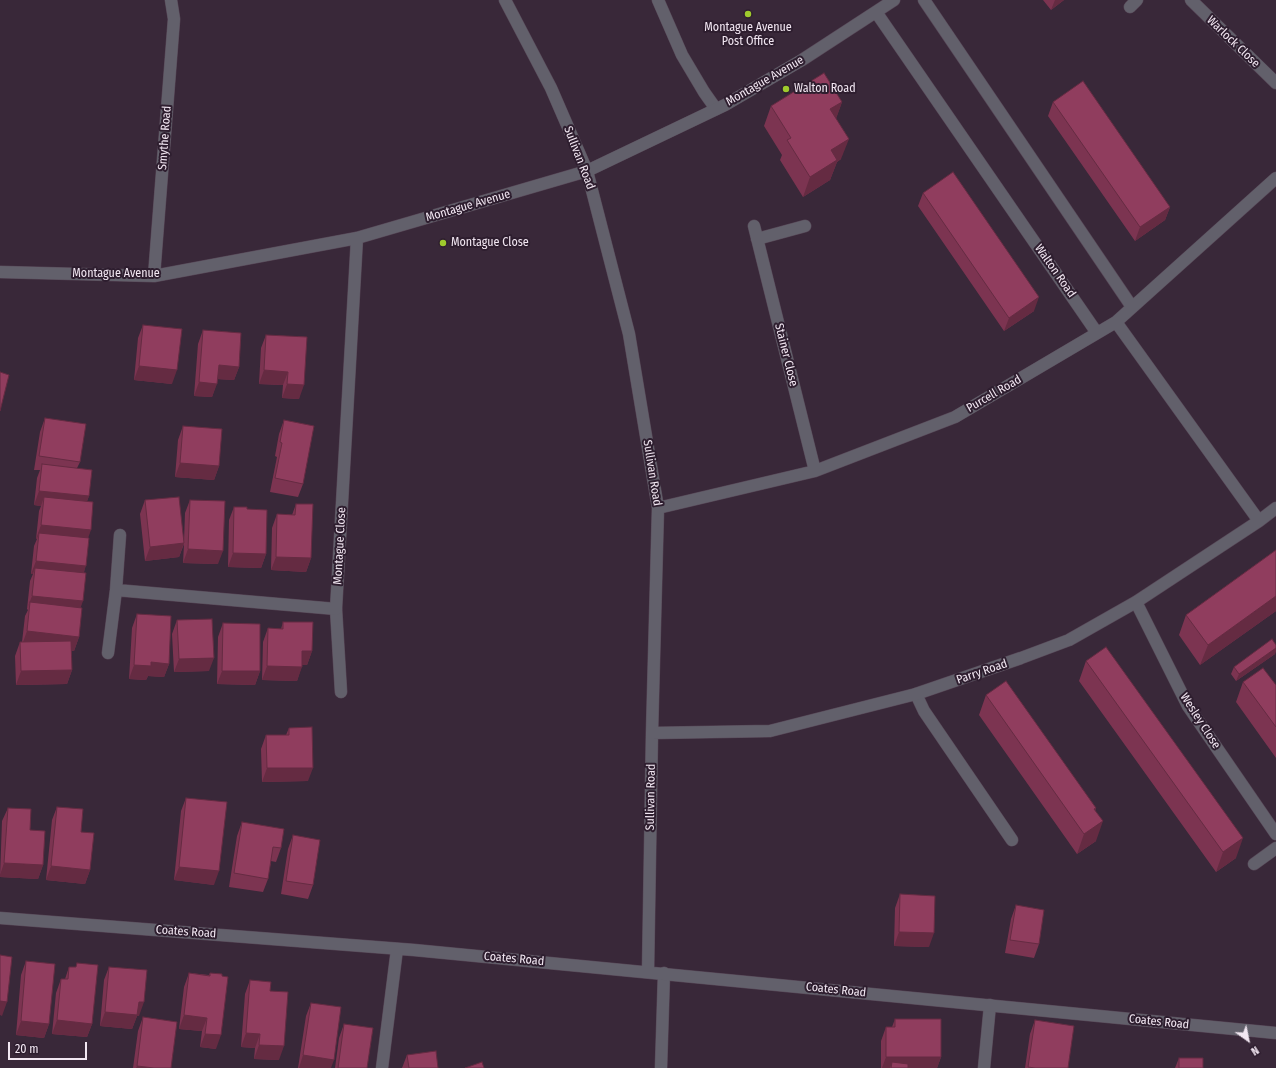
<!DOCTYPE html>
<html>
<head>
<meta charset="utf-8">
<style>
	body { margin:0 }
	#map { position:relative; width:1276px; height:1068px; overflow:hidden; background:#392839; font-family:"Fira Sans Condensed",sans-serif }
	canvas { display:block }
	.north { position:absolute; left:1228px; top:1020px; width:40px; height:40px; -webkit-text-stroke:3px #2e1e2f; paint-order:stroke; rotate:147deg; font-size:11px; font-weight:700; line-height:16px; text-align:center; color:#f2e7f2 }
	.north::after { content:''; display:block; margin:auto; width:14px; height:18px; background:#f2e7f2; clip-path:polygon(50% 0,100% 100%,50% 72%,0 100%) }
	.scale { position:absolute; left:8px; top:1042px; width:79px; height:18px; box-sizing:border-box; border:2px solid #f2e7f2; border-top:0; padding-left:5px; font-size:12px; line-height:14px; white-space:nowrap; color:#f2e7f2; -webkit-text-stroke:3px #2e1e2f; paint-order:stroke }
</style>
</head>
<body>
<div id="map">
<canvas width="1276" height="1068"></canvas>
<div class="north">N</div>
<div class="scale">20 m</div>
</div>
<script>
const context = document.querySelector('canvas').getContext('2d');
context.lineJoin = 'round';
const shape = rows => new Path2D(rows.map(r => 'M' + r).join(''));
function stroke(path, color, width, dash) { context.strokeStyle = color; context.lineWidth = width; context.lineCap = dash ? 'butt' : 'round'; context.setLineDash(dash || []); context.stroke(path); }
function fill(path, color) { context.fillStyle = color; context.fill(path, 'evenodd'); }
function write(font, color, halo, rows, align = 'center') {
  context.font = font + ' "Fira Sans Condensed",sans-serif'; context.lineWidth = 4; context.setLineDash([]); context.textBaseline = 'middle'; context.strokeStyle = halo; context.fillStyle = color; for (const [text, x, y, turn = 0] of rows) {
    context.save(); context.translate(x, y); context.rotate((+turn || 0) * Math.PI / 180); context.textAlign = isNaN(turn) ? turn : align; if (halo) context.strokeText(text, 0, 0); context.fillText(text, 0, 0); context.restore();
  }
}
const lane = shape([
	[658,0,682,55,704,92,716,109],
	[336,609,341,692],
	[916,694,924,711,1012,840],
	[661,1068,664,973],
	[984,1068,990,1005]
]);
const street = shape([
	[505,0,551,88,587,171,629,334,658,508,652,733,648,972],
	[924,0,1132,307],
	[1191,0,1276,83],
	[1130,7,1137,0],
	[876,12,1097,333],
	[754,226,815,471],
	[757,239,805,226],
	[0,272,154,276,357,238,587,171,725,105,802,60,894,0],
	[154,276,174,19,171,0],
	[1116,322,1259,521],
	[658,508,815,471,955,417,1116,322,1276,178],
	[116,590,336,609,357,238],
	[1136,602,1188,706,1276,834],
	[108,653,116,590,120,535],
	[652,733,770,731,916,694,1021,658,1069,640,1136,602,1259,521,1276,508],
	[1254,864,1276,848],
	[0,918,414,950,1276,1033],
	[382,1068,397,949]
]);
stroke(lane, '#574757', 13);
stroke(street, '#574757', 13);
stroke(lane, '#62606b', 12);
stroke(street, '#62606b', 12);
fill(shape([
	[1043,0,1064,0,1051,10],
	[842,102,836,118,841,159,837,162,830,180,803,197,780,160,782,155,764,126,771,106],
	[1053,102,1170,207,1165,220,1135,241,1048,116],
	[923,193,1034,311,1004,331,918,206],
	[143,325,172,384,134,380,138,338],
	[203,330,239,367,234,380,218,379,212,397,194,396,198,344],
	[266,335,307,337,299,399,282,398,283,385,259,384,261,348],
	[45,418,80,462,77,468,89,496,87,501,88,538,80,608,79,637,74,651,71,651,72,670,67,684,16,685,15,656,20,642,22,642,25,616,28,610,27,609,30,581,33,574,31,574,34,546,37,539,36,539,39,511,41,506,34,505,37,478,40,470,34,470,40,432],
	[284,420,303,484,298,497,270,492,277,457,275,456,279,434],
	[183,426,219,466,214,480,175,477,178,440],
	[145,500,184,541,185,513,190,500,218,564,183,563,184,544,179,557,145,561,140,514],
	[296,504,311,558,306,572,271,570,272,528,277,514,292,515],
	[234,507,247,509,266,554,261,568,228,567,229,520],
	[1276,550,1276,611,1200,665,1179,635,1186,615],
	[137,614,169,664,164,677,148,676,146,680,129,679,132,628],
	[177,620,209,671,174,672,172,634],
	[283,622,312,651,307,665,302,665,297,681,262,680,263,642,268,628,281,629],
	[223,623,260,671,255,685,217,684,218,637],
	[1276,645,1276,650,1275,654,1236,681,1231,674,1234,667],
	[1086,661,1236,858,1216,872,1079,681],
	[1243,682,1276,685,1276,758,1236,702],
	[986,695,1096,808,1095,811,1096,841,1077,854,979,715],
	[289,728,308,781,262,782,261,749,266,735,286,735],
	[186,798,214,885,174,880,181,811],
	[57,807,81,832,90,870,85,884,46,880,52,820],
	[8,808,30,830,43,865,38,879,0,877,2,821],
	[242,822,281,848,276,862,271,861,268,879,263,892,229,887,237,836],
	[293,835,313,885,308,899,281,894,288,849],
	[900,894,929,947,894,946,895,908],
	[1016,905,1039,944,1034,958,1005,953,1011,919],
	[26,961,49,1024,44,1038,16,1035,21,975],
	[77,963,92,1024,87,1037,52,1034,56,993,61,979,65,979,69,967,76,967],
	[109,967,139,1016,137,1016,132,1029,100,1026,104,980],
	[189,973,209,975,210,973,216,1049,200,1047,202,1031,179,1029,184,987],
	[250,980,270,991,279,1060,254,1059,255,1048,241,1047,245,994],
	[311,1003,331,1068,298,1068,306,1016],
	[143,1017,171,1068,133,1068,138,1031],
	[895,1019,941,1057,937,1068,881,1068,881,1041,886,1027,892,1027],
	[1035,1020,1068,1068,1025,1068,1030,1034],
	[344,1024,367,1068,335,1068,339,1038],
	[407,1055,438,1068,402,1068],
	[1179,1058,1203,1068,1175,1068]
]), '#7c3451');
fill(shape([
	[1055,0,1064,0,1051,10],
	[842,102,835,122,830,109],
	[849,139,841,159,837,162,830,180,803,197,810,177,831,150],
	[1170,207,1165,220,1135,241,1140,227],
	[1039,297,1034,311,1004,331,1009,318],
	[219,365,239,367,234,380,214,379],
	[139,366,177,370,172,384,134,380],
	[264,370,288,372,283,385,259,384],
	[199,382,217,384,212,397,194,396],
	[287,384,304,385,299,399,282,398],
	[180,463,219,466,214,480,175,477],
	[39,491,89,496,84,510,44,497,41,506,34,505],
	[41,525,91,530,86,544,39,533,37,539,36,539],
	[184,543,179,557,145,561,150,547],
	[188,549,223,551,218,564,183,563],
	[233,553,266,554,261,568,228,567],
	[276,557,311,558,306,572,271,570],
	[36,561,86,566,81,580,35,568,33,574,31,574],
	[32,596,83,601,78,615,30,602,27,609],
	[1276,596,1276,611,1200,665,1208,645],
	[27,631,79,637,74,651,22,645],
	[1276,648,1276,650,1275,654,1236,681,1239,674],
	[302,651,312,651,307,665,297,665],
	[214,658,209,671,174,672,179,659],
	[151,662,169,664,164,677,148,676,146,680,129,679,134,665],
	[267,666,302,667,297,681,262,680],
	[72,670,67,684,16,685,21,671],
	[222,671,260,671,255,685,217,684],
	[267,768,313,768,308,781,262,782],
	[1103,821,1096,841,1077,854,1084,834],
	[1243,838,1236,858,1216,872,1223,852],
	[4,863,43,865,38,879,0,877,0,875],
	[51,866,90,870,85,884,46,880],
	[179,867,219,871,214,885,174,880],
	[899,932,934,933,929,947,894,946],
	[0,1001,7,1002,2,1016,0,1015],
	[139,1002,144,1002,139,1016,137,1016,132,1029,100,1026,105,1012],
	[184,1015,207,1018,202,1031,179,1029],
	[57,1020,92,1024,87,1037,52,1034],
	[21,1021,49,1024,44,1038,16,1035],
	[246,1033,260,1034,255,1048,241,1047],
	[205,1034,221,1035,216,1049,200,1047],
	[259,1045,284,1046,279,1060,254,1059],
	[303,1055,334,1060,331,1068,299,1068],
	[886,1057,941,1057,937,1068,891,1068,892,1062,890,1068,882,1068],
	[137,1066,154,1068,136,1068]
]), '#652b42');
const building = shape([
	[824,73,842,102,830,109,849,139,831,150,837,160,810,177,787,140,791,138,771,106,824,73],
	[1083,81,1170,207,1140,227,1053,102,1083,81],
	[953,172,1039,297,1009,318,923,193,953,172],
	[143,325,182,329,177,370,139,366,143,325],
	[203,330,241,333,239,367,219,365,217,384,199,382,203,330],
	[266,335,307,337,304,385,287,384,288,372,264,370,266,335],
	[0,372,9,375,0,411,0,372],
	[45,418,86,424,80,462,39,456,45,418],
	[284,420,314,426,303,484,275,478,282,443,280,442,284,420],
	[183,426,222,429,219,466,180,463,183,426],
	[42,464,92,470,89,496,39,491,42,464],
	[44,497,93,502,91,530,41,525,44,497],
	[179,497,184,543,150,547,145,500,179,497],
	[190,500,225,501,223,551,188,549,190,500],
	[296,504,313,504,311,558,276,557,277,514,295,515,296,504],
	[234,507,247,507,247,509,267,510,266,554,233,553,234,507],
	[39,533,89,538,86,566,36,561,39,533],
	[1276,550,1276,596,1208,645,1186,615,1276,550],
	[35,568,86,573,83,601,32,596,35,568],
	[30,602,82,608,79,637,27,631,30,602],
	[137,614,171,616,169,664,151,662,151,666,134,665,137,614],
	[212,619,214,658,179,659,177,620,212,619],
	[283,622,313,622,312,651,302,651,302,667,267,666,268,628,283,629,283,622],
	[223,623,260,624,260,671,222,671,223,623],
	[1272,639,1276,645,1276,648,1239,674,1234,667,1272,639],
	[71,641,72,670,21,671,20,642,71,641],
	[1106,647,1243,838,1223,852,1086,661,1106,647],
	[1263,668,1276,685,1276,727,1243,682,1263,668],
	[1006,681,1096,808,1094,809,1103,821,1084,834,986,695,1006,681],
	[312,727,313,768,267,768,266,735,289,735,289,728,312,727],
	[186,798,227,802,219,871,179,867,186,798],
	[57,807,83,809,81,832,94,833,90,870,51,866,57,807],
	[8,808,31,809,30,830,45,831,43,865,4,863,8,808],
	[242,822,284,829,281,848,273,847,268,879,234,873,242,822],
	[293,835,320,840,313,885,286,881,293,835],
	[900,894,935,896,934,933,899,932,900,894],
	[1016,905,1044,910,1039,944,1010,940,1016,905],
	[0,955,12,957,7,1002,0,1001,0,955],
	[26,961,55,964,49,1024,21,1021,26,961],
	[77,963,98,965,92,1024,57,1020,61,979,68,979,69,967,76,967,77,963],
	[109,967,147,970,144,1002,139,1002,137,1015,105,1012,109,967],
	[189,973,210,976,210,973,222,974,222,976,228,977,221,1035,205,1034,207,1018,184,1015,189,973],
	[250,980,271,982,270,991,288,992,284,1046,259,1045,260,1034,246,1033,250,980],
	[311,1003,341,1007,334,1060,303,1055,311,1003],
	[143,1017,177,1022,171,1068,154,1068,137,1066,143,1017],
	[895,1019,941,1019,941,1057,886,1057,886,1027,895,1027,895,1019],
	[1035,1020,1074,1026,1068,1068,1035,1068,1028,1067,1035,1020],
	[344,1024,373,1028,367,1068,338,1068,344,1024],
	[436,1051,438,1068,409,1068,407,1055,436,1051],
	[1179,1058,1203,1058,1203,1068,1179,1068,1179,1058],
	[482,1062,484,1068,465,1068,482,1062],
	[892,1062,908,1064,908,1068,891,1068,892,1062]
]);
fill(building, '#903d5e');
stroke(building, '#652b42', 1);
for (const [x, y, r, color] of [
	[748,14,4,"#9fca2d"],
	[786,89,4,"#9fca2d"],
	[443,243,4,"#9fca2d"]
]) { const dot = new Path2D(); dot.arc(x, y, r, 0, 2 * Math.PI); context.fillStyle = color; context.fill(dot); stroke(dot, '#2e1e2f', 1.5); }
write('12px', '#f2e7f2', '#2e1e2f', [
	["Montague Avenue",748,28,"center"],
	["Post Office",748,42,"center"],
	["Walton Road",794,89],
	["Montague Close",451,243]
], 'left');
write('12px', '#f2e7f2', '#2e1e2f', [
	["Warlock Close",1233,42,44],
	["Montague Avenue",765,81,-30],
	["Smythe Road",165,138,-86],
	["Sullivan Road",579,158,69],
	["Montague Avenue",468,206,-16],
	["Walton Road",1055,271,55],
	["Montague Avenue",116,274],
	["Stainer Close",786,355,76],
	["Purcell Road",994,394,-30],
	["Sullivan Road",652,473,81],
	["Montague Close",340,546,-87],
	["Parry Road",982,672,-19],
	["Wesley Close",1200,721,57],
	["Sullivan Road",651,797,-89],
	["Coates Road",186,932,4],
	["Coates Road",514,959,5],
	["Coates Road",836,990,6],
	["Coates Road",1159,1022,6]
]);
</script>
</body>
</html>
